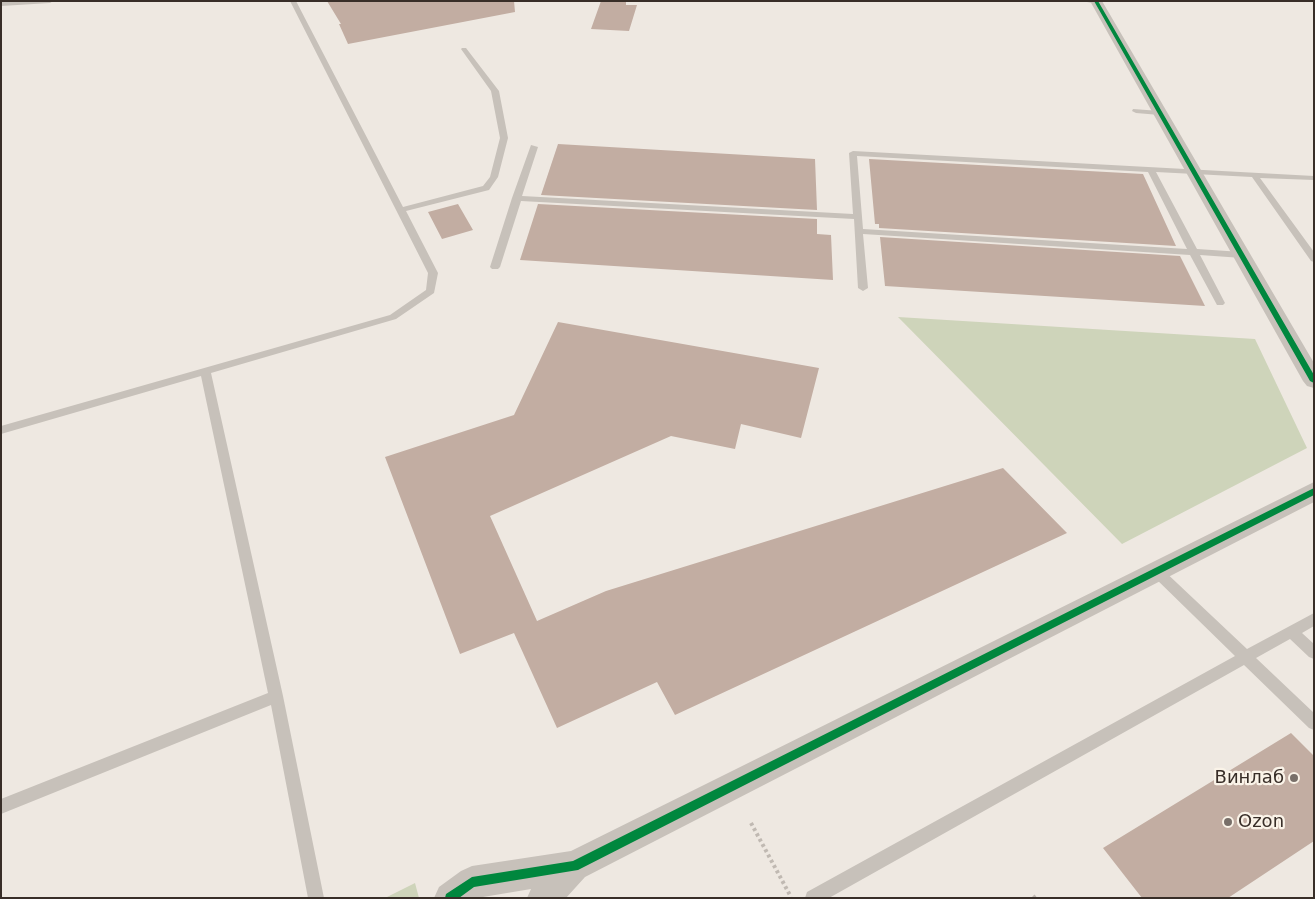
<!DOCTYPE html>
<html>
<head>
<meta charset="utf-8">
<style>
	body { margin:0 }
	#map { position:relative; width:1315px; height:899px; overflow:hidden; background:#eee8e1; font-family:"DejaVu Sans",sans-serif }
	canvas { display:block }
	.frame { position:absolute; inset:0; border:2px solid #382e28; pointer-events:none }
</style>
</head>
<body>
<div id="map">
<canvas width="1315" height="899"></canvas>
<div class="frame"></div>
</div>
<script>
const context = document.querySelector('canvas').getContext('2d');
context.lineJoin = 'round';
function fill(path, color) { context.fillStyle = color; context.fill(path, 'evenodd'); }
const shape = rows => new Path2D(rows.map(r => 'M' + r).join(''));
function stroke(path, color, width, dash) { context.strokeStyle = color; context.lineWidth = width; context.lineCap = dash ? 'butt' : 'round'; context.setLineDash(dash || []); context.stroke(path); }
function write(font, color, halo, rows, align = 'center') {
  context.font = font + ' "DejaVu Sans",sans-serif'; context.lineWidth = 4.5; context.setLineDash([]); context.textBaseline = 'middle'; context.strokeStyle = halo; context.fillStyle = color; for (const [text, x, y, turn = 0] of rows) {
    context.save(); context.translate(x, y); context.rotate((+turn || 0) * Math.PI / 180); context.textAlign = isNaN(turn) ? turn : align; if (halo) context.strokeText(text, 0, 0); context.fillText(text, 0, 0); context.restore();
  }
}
fill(shape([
	[898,317,1255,339,1307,448,1122,544],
	[415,883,419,898,385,898]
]), '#ced4ba');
fill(shape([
	[327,1,514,1,515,12,348,44,339,24,341,24],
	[601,1,626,1,626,5,637,5,629,31,591,29],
	[558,144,815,159,817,210,541,195],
	[869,159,1143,174,1176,246,879,228,879,224,875,224],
	[458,204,473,230,442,239,428,212],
	[538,204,817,219,817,234,831,235,833,280,520,260],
	[880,237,1180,256,1205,306,885,286],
	[558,322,819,368,801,438,741,424,735,449,671,436,490,516,537,621,606,591,1003,468,1067,533,675,715,657,682,557,728,514,633,460,654,385,457,514,415],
	[1291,733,1314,756,1314,841,1228,898,1142,898,1103,848]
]), '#c2ada2');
stroke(shape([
	[751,823,791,897],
	[1033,896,1035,898]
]), '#c0b9b2', 4, [3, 3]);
fill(shape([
	[53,1,50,3,1,6,1,2,53,1],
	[290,1,296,1,403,207,483,186,490,177,500,138,491,91,461,49,462,48,466,48,499,91,508,138,498,177,489,190,406,211,438,273,434,293,396,319,211,373,283,696,324,898,308,898,271,705,1,814,1,799,268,693,201,376,1,434,1,426,390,315,426,290,428,273,290,1],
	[1082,1,1100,1,1100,2,1097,4,1082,1],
	[1133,109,1160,111,1164,113,1160,115,1136,113,1132,111,1133,109],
	[531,145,538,147,522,196,853,214,849,153,853,151,1314,176,1314,180,1260,178,1314,252,1314,262,1311,261,1252,177,1156,172,1197,249,1242,252,1247,255,1242,258,1200,255,1225,303,1223,305,1217,305,1190,255,863,234,868,288,863,291,858,288,854,219,521,201,500,267,498,269,492,269,490,267,512,198,531,145],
	[857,156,1148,172,1187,249,863,229,857,156],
	[1156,566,1160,567,1247,649,1314,613,1314,626,1302,633,1314,644,1314,659,1309,657,1290,639,1256,658,1314,713,1314,730,1309,728,1244,665,829,898,805,898,807,892,1235,656,1152,575,1150,571,1152,567,1156,566]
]), '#c7c1ba');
fill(shape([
	[1090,1,1102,1,1314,363,1314,388,1307,386,1303,381,1090,1],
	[1314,482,1314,502,585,877,566,898,527,898,531,889,477,898,434,898,439,887,461,871,472,866,571,851,1314,482]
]), '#c7c1ba');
fill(shape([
	[1094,1,1098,1,1314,375,1314,383,1310,381,1094,1],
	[1314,488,1314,495,578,870,474,887,459,898,445,898,446,894,472,877,573,861,1314,488]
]), '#00873e');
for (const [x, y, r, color] of [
	[1294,778,5,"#786f69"],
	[1228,822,5,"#786f69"]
]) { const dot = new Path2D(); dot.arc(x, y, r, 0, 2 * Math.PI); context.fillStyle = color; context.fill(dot); stroke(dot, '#faf3e8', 2); }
write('18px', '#382e28', '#faf3e8', [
	["Винлаб",1284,778],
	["Ozon",1238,822,"left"]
], 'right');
</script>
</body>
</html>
